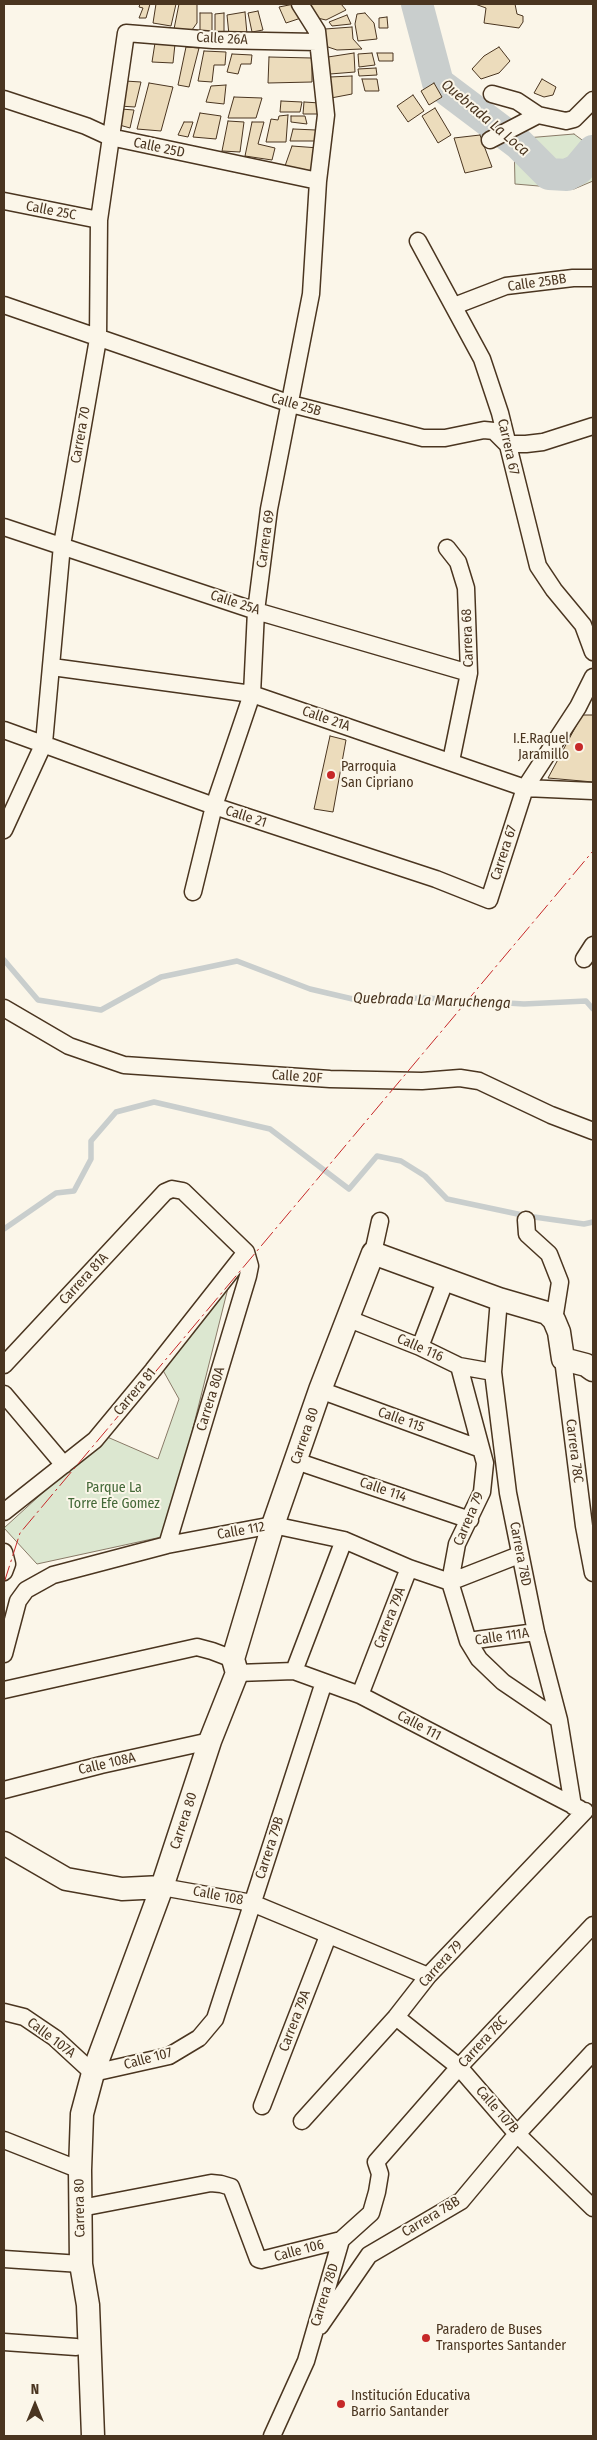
<!DOCTYPE html>
<html>
<head>
<meta charset="utf-8">
<style>
	body { margin:0 }
	#map { position:relative; width:597px; height:2440px; overflow:hidden; background:#fbf6e9; font-family:"Fira Sans Condensed",sans-serif }
	canvas { display:block }
	.frame { position:absolute; inset:0; border:5px solid #4a3520; pointer-events:none }
	.north { position:absolute; left:10px; top:2380px; width:50px; height:50px; -webkit-text-stroke:4px #fbf6e9; paint-order:stroke; rotate:0deg; font-size:14px; font-weight:700; line-height:20px; text-align:center; color:#4a3520 }
	.north::after { content:''; display:block; margin:auto; width:18px; height:22px; background:#4a3520; clip-path:polygon(50% 0,100% 100%,50% 72%,0 100%) }
</style>
</head>
<body>
<div id="map">
<canvas width="597" height="2440"></canvas>
<div class="frame"></div>
<div class="north">N</div>
</div>
<script>
const context = document.querySelector('canvas').getContext('2d');
context.lineJoin = 'round';
function fill(path, color) { context.fillStyle = color; context.fill(path, 'evenodd'); }
const shape = rows => new Path2D(rows.map(r => 'M' + r).join(''));
function stroke(path, color, width, dash) { context.strokeStyle = color; context.lineWidth = width; context.lineCap = dash ? 'butt' : 'round'; context.setLineDash(dash || []); context.stroke(path); }
function write(font, color, halo, rows, align = 'center') {
  context.font = font + ' "Fira Sans Condensed",sans-serif'; context.lineWidth = 4; context.setLineDash([]); context.textBaseline = 'middle'; context.strokeStyle = halo; context.fillStyle = color; for (const [text, x, y, turn = 0] of rows) {
    context.save(); context.translate(x, y); context.rotate((+turn || 0) * Math.PI / 180); context.textAlign = isNaN(turn) ? turn : align; if (halo) context.strokeText(text, 0, 0); context.fillText(text, 0, 0); context.restore();
  }
}
const green = shape([
	[574,134,593,148,593,181,574,189,515,184,514,139,574,134],
	[231,1276,166,1536,37,1564,4,1528,105,1436,158,1459,179,1399,160,1365,231,1276]
]);
fill(green, '#dce7d0');
stroke(green, '#887966', 1);
stroke(shape([
	[4,960,38,1000,101,1010,161,977,237,961,310,989,357,1000,426,998,524,1004,586,1001,593,1009],
	[4,1229,56,1193,74,1191,91,1159,91,1141,116,1112,154,1102,270,1129,349,1189,377,1156,401,1161,425,1176,447,1199,527,1216,584,1224,593,1222]
]), '#c9cecd', 5.5);
stroke(shape([
	[417,4,438,83,519,144,549,174,567,175,578,169,593,151]
]), '#c9cecd', 32);
const building = shape([
	[140,4,150,4,146,18,139,18,143,8,139,7,140,4],
	[156,4,176,4,171,26,153,23,156,4],
	[179,4,197,4,197,23,189,34,174,29,179,4],
	[294,4,301,18,286,23,279,7,294,4],
	[310,4,341,4,346,10,326,20,313,17,310,4],
	[475,4,515,4,517,14,523,16,523,22,519,28,484,23,486,8,475,4],
	[258,11,263,30,252,32,248,13,258,11],
	[245,12,247,34,229,35,227,15,245,12],
	[200,13,212,13,212,35,200,33,200,13],
	[224,13,224,36,215,35,215,14,224,13],
	[365,13,374,23,377,39,358,41,355,24,357,14,365,13],
	[347,15,351,24,332,26,329,22,347,15],
	[387,17,388,28,379,28,379,18,387,17],
	[352,27,353,39,362,49,337,50,325,46,325,29,352,27],
	[155,43,175,44,173,63,152,62,155,43],
	[186,47,199,48,189,87,178,85,186,47],
	[499,47,510,61,499,73,481,79,472,69,484,56,499,47],
	[204,51,226,52,225,65,214,65,212,82,198,81,204,51],
	[354,53,355,72,330,74,328,57,354,53],
	[372,53,375,65,359,67,358,54,372,53],
	[377,53,393,53,393,61,379,61,377,53],
	[232,54,252,55,251,64,241,64,238,74,227,72,232,54],
	[269,57,312,58,312,82,268,83,269,57],
	[376,68,377,75,359,76,358,69,376,68],
	[352,76,352,94,331,98,330,77,352,76],
	[362,79,377,79,379,91,365,91,362,79],
	[542,79,556,87,553,95,544,97,534,93,542,79],
	[125,81,141,82,135,107,119,106,125,81],
	[149,83,173,87,161,131,137,129,149,83],
	[434,83,442,97,429,105,421,91,434,83],
	[226,85,224,104,206,102,211,86,226,85],
	[413,95,424,111,408,122,397,106,413,95],
	[234,97,262,98,256,118,228,118,234,97],
	[281,101,302,102,300,112,280,112,281,101],
	[304,102,320,103,320,114,303,114,304,102],
	[435,108,451,135,438,143,422,116,435,108],
	[121,109,134,110,130,128,116,124,121,109],
	[200,113,221,116,216,139,193,137,200,113],
	[288,115,286,142,266,142,271,119,278,120,279,116,288,115],
	[291,116,305,116,307,124,291,122,291,116],
	[228,121,244,122,240,152,222,151,228,121],
	[184,122,193,122,188,137,178,135,184,122],
	[252,122,264,122,258,144,275,148,272,160,245,156,252,122],
	[293,129,316,130,317,141,290,141,293,129],
	[480,135,492,167,465,173,454,138,480,135],
	[292,146,319,148,313,172,285,166,292,146],
	[582,715,593,715,593,782,548,778,582,715],
	[330,736,346,740,333,812,314,809,330,736]
]);
fill(building, '#ecdcbc');
stroke(building, '#4a3520', 1);
const street = shape([
	[492,94,517,101,538,115,566,121,574,119,593,100],
	[4,99,86,126,110,137,318,181],
	[490,140,538,115],
	[4,201,99,220],
	[418,241,482,359,500,413,538,566,554,590,583,625,593,652],
	[4,305,291,404,423,438,445,438,484,430,494,431,507,444,526,444,543,442,593,426],
	[454,306,506,286,573,278,593,278],
	[4,527,256,611,469,673],
	[447,548,458,562,466,588,469,673,451,761],
	[52,667,252,694,525,788,593,791],
	[4,730,214,806,436,879,489,900,525,788,578,707,593,677],
	[4,830,44,743,62,545,98,339,99,220,126,33,213,40,317,42],
	[193,892,214,806,252,694,256,611,269,509,311,294,318,181,326,115,317,31,300,4],
	[584,959,593,945],
	[4,1008,69,1046,124,1065,330,1079,422,1081,460,1078,479,1081,551,1115,593,1131],
	[526,1220,527,1234,549,1254,560,1282,554,1320],
	[373,1253,380,1221],
	[499,1299,493,1372,508,1493,536,1632,559,1720,573,1806],
	[349,1319,420,1347,459,1366,493,1372],
	[420,1347,446,1279],
	[563,1359,584,1526,593,1573],
	[4,1365,165,1192,172,1189,183,1191,246,1252],
	[459,1366,485,1463,482,1492,457,1544,450,1582,468,1641,479,1659,503,1682,559,1720],
	[320,1390,481,1449],
	[4,1394,64,1465],
	[296,1461,470,1520],
	[4,1512,95,1440,153,1370,246,1252],
	[167,1545,248,1276,250,1266,246,1252],
	[4,1552,7,1564,4,1572],
	[468,1641,536,1632],
	[4,1654,18,1601,26,1590,53,1575,167,1545,273,1525,344,1540,409,1568,450,1582,519,1555],
	[294,1671,344,1540],
	[237,1673,294,1671,360,1695,580,1809],
	[4,1690,197,1647,212,1651,233,1659],
	[360,1695,409,1568],
	[4,1790,101,1765,210,1741],
	[162,1887,252,1903,428,1976],
	[4,2012,24,2017,55,2038,93,2073,169,2056,199,2038,215,2019,324,1682],
	[396,2017,459,2067,517,2134,593,2208],
	[262,2106,328,1936],
	[302,2121,396,2017,428,1976,585,1811],
	[4,2140,80,2170],
	[81,2208,211,2183,221,2184,231,2187,258,2259,261,2260,341,2240],
	[4,2259,81,2264],
	[320,2326,369,2255,461,2201,517,2134,593,2052],
	[4,2342,76,2347],
	[272,2436,306,2361,341,2240,371,2213,377,2192,380,2174,376,2162,459,2067,593,1925]
]);
const secondary = shape([
	[4,1843,66,1879,122,1889,162,1887],
	[93,2436,88,2305,81,2264,80,2170,82,2114,93,2073,162,1887,210,1741,237,1673,233,1659,273,1525,320,1390,373,1253,499,1299,547,1313,554,1320,559,1332,563,1359,586,1365,593,1370]
]);
stroke(street, '#4a3520', 19);
stroke(secondary, '#4a3520', 25);
stroke(street, '#fbf6e9', 16);
stroke(secondary, '#fbf6e9', 22);
stroke(shape([
	[4,1583,20,1533,593,851]
]), '#c62828', 1, [18, 4, 2.5, 4]);
for (const [x, y, r, color] of [
	[579,747,5,"#c62828"],
	[331,775,5,"#c62828"],
	[426,2338,5,"#c62828"],
	[341,2404,5,"#c62828"]
]) { const dot = new Path2D(); dot.arc(x, y, r, 0, 2 * Math.PI); context.fillStyle = color; context.fill(dot); stroke(dot, '#fbf6e9', 2); }
write('14px', '#4a3520', '#fbf6e9', [
	["Calle 26A",222,39,3],
	["Calle 25D",159,148,12],
	["Calle 25C",51,211,11],
	["Calle 25BB",537,283,-8],
	["Calle 25B",296,405,16],
	["Carrera 70",81,435,-80],
	["Carrera 67",508,447,77],
	["Carrera 69",266,539,-82],
	["Calle 25A",235,603,18],
	["Carrera 68",468,638,-92],
	["Calle 21A",326,719,19],
	["Calle 21",246,817,18],
	["Carrera 67",504,853,-72],
	["Calle 20F",297,1077,4],
	["Carrera 81A",84,1279,-47],
	["Calle 116",420,1348,24],
	["Carrera 81",135,1392,-50],
	["Carrera 80A",211,1399,-73],
	["Calle 115",401,1420,20],
	["Carrera 80",305,1436,-71],
	["Carrera 78C",574,1451,83],
	["Calle 114",383,1490,19],
	["Carrera 79",469,1519,-67],
	["Calle 112",241,1531,-10],
	["Carrera 78D",520,1554,79],
	["Carrera 79A",390,1618,-69],
	["Calle 111A",502,1637,-8],
	["Calle 111",419,1726,28],
	["Calle 108A",107,1764,-13],
	["Carrera 80",184,1821,-72],
	["Carrera 79B",270,1848,-72],
	["Calle 108",218,1896,11],
	["Carrera 79",441,1964,-48],
	["Carrera 79A",295,2021,-69],
	["Calle 107A",51,2038,37],
	["Carrera 78C",483,2042,-47],
	["Calle 107",148,2059,-15],
	["Calle 107B",497,2110,49],
	["Carrera 80",80,2208,-91],
	["Carrera 78B",431,2217,-31],
	["Calle 106",299,2251,-15],
	["Carrera 78D",325,2295,-73]
]);
write('14px', '#4a3520', '#fbf6e9', [
	["I.E.Raquel",569,739,"right"],
	["Jaramillo",569,755,"right"],
	["Parroquia",341,767],
	["San Cipriano",341,783],
	["Paradero de Buses",436,2330],
	["Transportes Santander",436,2346],
	["Institución Educativa",351,2396],
	["Barrio Santander",351,2412]
], 'left');
write('14px', '#436837', '#fbf6e9', [
	["Parque La",114,1488],
	["Torre Efe Gomez",114,1504]
]);
write('italic 15px', '#4a3520', '#fbf6e9', [
	["Quebrada La Loca",485,118,40],
	["Quebrada La Maruchenga",432,1001,2]
]);
</script>
</body>
</html>
